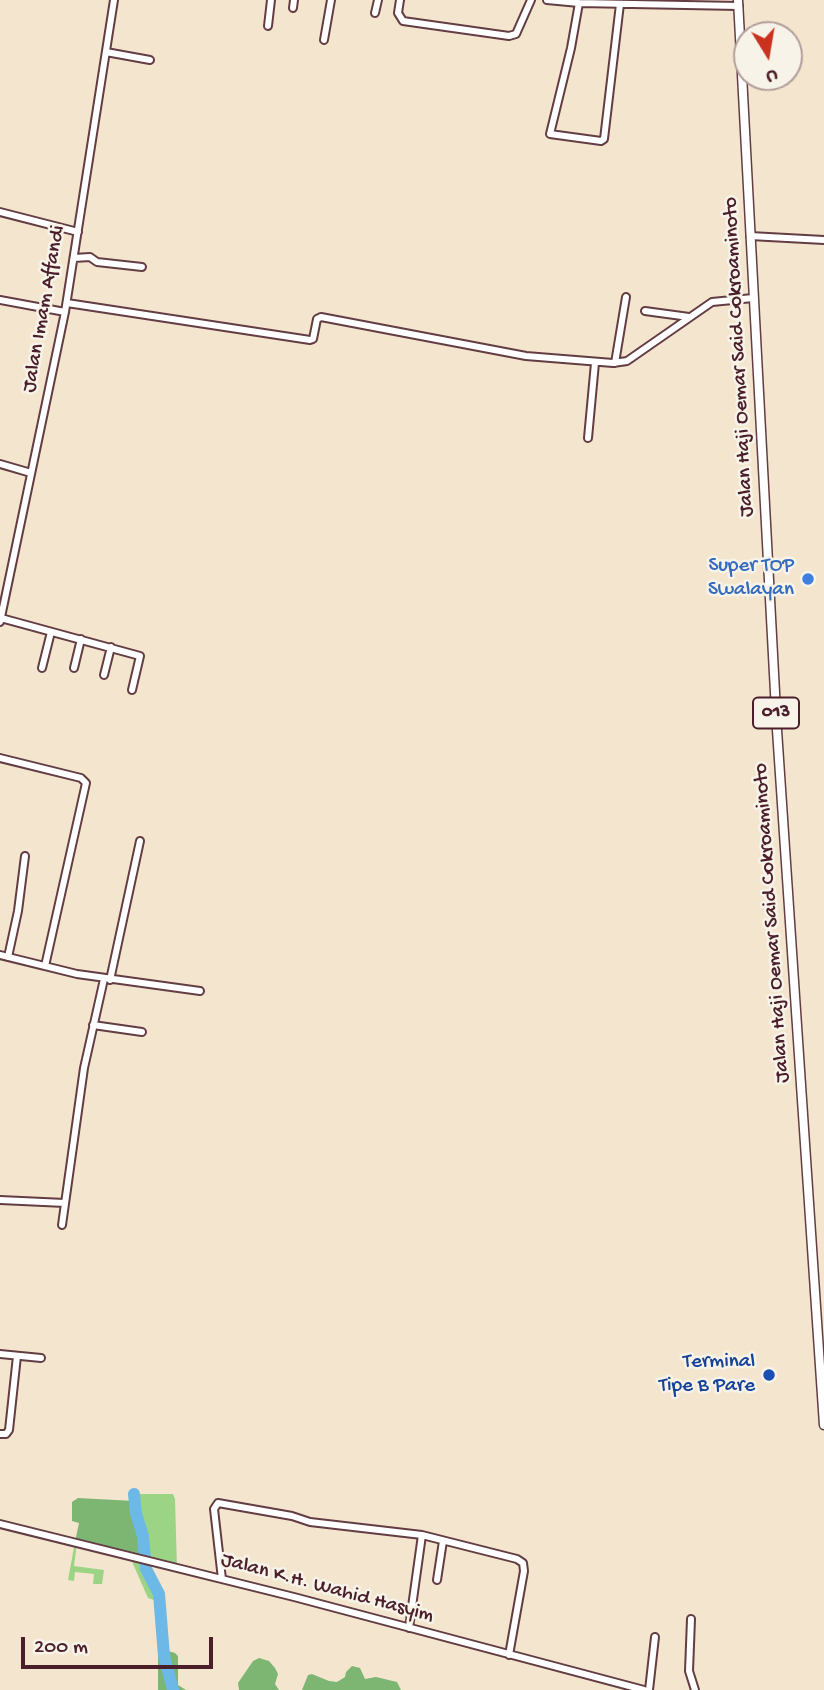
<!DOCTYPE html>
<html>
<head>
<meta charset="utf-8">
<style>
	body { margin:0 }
	#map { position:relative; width:824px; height:1690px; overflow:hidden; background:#f3e5ce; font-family:"Gochi Hand",sans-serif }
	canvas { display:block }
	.north { position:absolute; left:733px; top:21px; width:70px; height:70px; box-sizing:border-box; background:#f7f3e8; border:2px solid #b29e9c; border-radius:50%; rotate:169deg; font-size:19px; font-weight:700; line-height:28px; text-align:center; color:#4a1f2b }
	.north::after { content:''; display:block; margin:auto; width:24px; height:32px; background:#c8321e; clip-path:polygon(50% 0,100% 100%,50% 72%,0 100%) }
	.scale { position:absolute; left:21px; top:1637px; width:192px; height:32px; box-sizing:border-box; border:4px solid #4a1f2b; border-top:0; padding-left:9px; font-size:21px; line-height:24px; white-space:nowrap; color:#4a1f2b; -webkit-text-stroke:5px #f7f3e8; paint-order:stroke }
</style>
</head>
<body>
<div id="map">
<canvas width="824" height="1690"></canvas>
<div class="north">U</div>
<div class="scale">200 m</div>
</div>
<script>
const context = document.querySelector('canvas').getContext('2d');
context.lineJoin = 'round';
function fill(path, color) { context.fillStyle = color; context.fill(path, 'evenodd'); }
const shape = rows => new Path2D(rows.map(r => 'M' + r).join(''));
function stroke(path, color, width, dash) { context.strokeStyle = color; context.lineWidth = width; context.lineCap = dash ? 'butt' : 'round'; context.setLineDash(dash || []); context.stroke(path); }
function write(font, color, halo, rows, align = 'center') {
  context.font = font + ' "Gochi Hand",sans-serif'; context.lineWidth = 5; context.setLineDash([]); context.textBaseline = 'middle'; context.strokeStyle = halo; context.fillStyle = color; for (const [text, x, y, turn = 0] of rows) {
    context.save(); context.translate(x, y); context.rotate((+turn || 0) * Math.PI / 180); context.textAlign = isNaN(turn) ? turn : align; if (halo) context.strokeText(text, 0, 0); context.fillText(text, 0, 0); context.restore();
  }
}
fill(shape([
	[134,1494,173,1494,175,1499,177,1568,144,1561,146,1569,159,1594,161,1602,158,1605,154,1600,148,1598,130,1557,144,1559,143,1536,136,1514],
	[75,1542,77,1543,74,1566,104,1570,102,1584,93,1584,94,1574,75,1572,74,1581,68,1580]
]), '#9cd486');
fill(shape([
	[78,1498,134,1501,143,1536,144,1560,75,1542,79,1523,72,1521,72,1502],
	[158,1648,175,1653,178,1656,178,1685,186,1690,158,1690],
	[259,1658,269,1661,275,1668,278,1674,275,1684,279,1690,239,1690,238,1683,253,1661],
	[352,1666,360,1668,365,1679,376,1677,397,1682,401,1690,302,1690,308,1675,312,1674,329,1681,337,1682,345,1677,346,1672]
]), '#7db673');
stroke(shape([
	[134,1494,136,1514,143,1536,146,1569,159,1594,164,1656,173,1690]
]), '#6cb8e6', 12);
const minor = shape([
	[400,0,398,13,403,21,509,36,516,34,531,0],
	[547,0,579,3,739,6],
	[579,3,571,48,550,134,601,141,604,139,620,4],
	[293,8,294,0],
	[375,13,378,0],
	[268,26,271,0],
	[324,40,331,0],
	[106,52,150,60],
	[0,212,78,232],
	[750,236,824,240],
	[74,258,90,257,97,262,142,267],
	[0,300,65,312],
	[67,303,310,340,313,339,317,319,321,317,526,356,613,363,627,361,712,302,753,298],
	[645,311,689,317],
	[615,363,626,297],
	[588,438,595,363],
	[0,464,31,473],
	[1,618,140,656,132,690],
	[0,622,65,312,114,0],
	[42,668,51,632],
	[74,668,81,639],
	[104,675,111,647],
	[0,758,81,778,86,783,45,966],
	[0,955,77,974,200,991],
	[8,957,18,911,25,856],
	[110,980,140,841],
	[93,1025,142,1032],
	[0,1200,65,1203],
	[62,1225,84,1068,104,979],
	[0,1354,41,1358],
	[0,1434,6,1434,9,1430,17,1356],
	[0,1524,294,1597,644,1690],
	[222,1579,214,1509,218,1503,292,1516,310,1522,422,1535,517,1559,523,1563,524,1571,509,1655],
	[437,1580,443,1541],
	[691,1619,689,1671,695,1690],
	[409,1628,422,1535],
	[649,1690,655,1637]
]);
const major = shape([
	[738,0,777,730,824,1425]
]);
stroke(minor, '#633d43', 10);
stroke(major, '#633d43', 11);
stroke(minor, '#fff', 6);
stroke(major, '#fff', 8);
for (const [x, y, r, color] of [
	[808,579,7,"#3f7fe0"],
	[769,1375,7,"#1a4fb4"]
]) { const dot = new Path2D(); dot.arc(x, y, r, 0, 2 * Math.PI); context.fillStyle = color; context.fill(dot); stroke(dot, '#f7f3e8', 2.5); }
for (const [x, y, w] of [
	[776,713,46]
]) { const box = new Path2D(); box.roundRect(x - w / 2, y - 15.5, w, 31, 5); context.fillStyle = '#f7f3e8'; context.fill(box); stroke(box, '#4a1f2b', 2); }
write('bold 19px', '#4a1f2b', null, [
	["013",776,713]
]);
write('21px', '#4a1f2b', '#f7f3e8', [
	["Jalan Imam Affandi",45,309,-80],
	["Jalan Haji Oemar Said Cokroaminoto",740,357,-93],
	["Jalan Haji Oemar Said Cokroaminoto",773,923,-94],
	["Jalan K.H. Wahid Hasyim",327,1589,15]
]);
write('21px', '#366cbe', '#f7f3e8', [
	["Super TOP",794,567],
	["Swalayan",794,591]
], 'right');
write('21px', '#164399', '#f7f3e8', [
	["Terminal",755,1363],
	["Tipe B Pare",755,1387]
], 'right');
</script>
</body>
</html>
